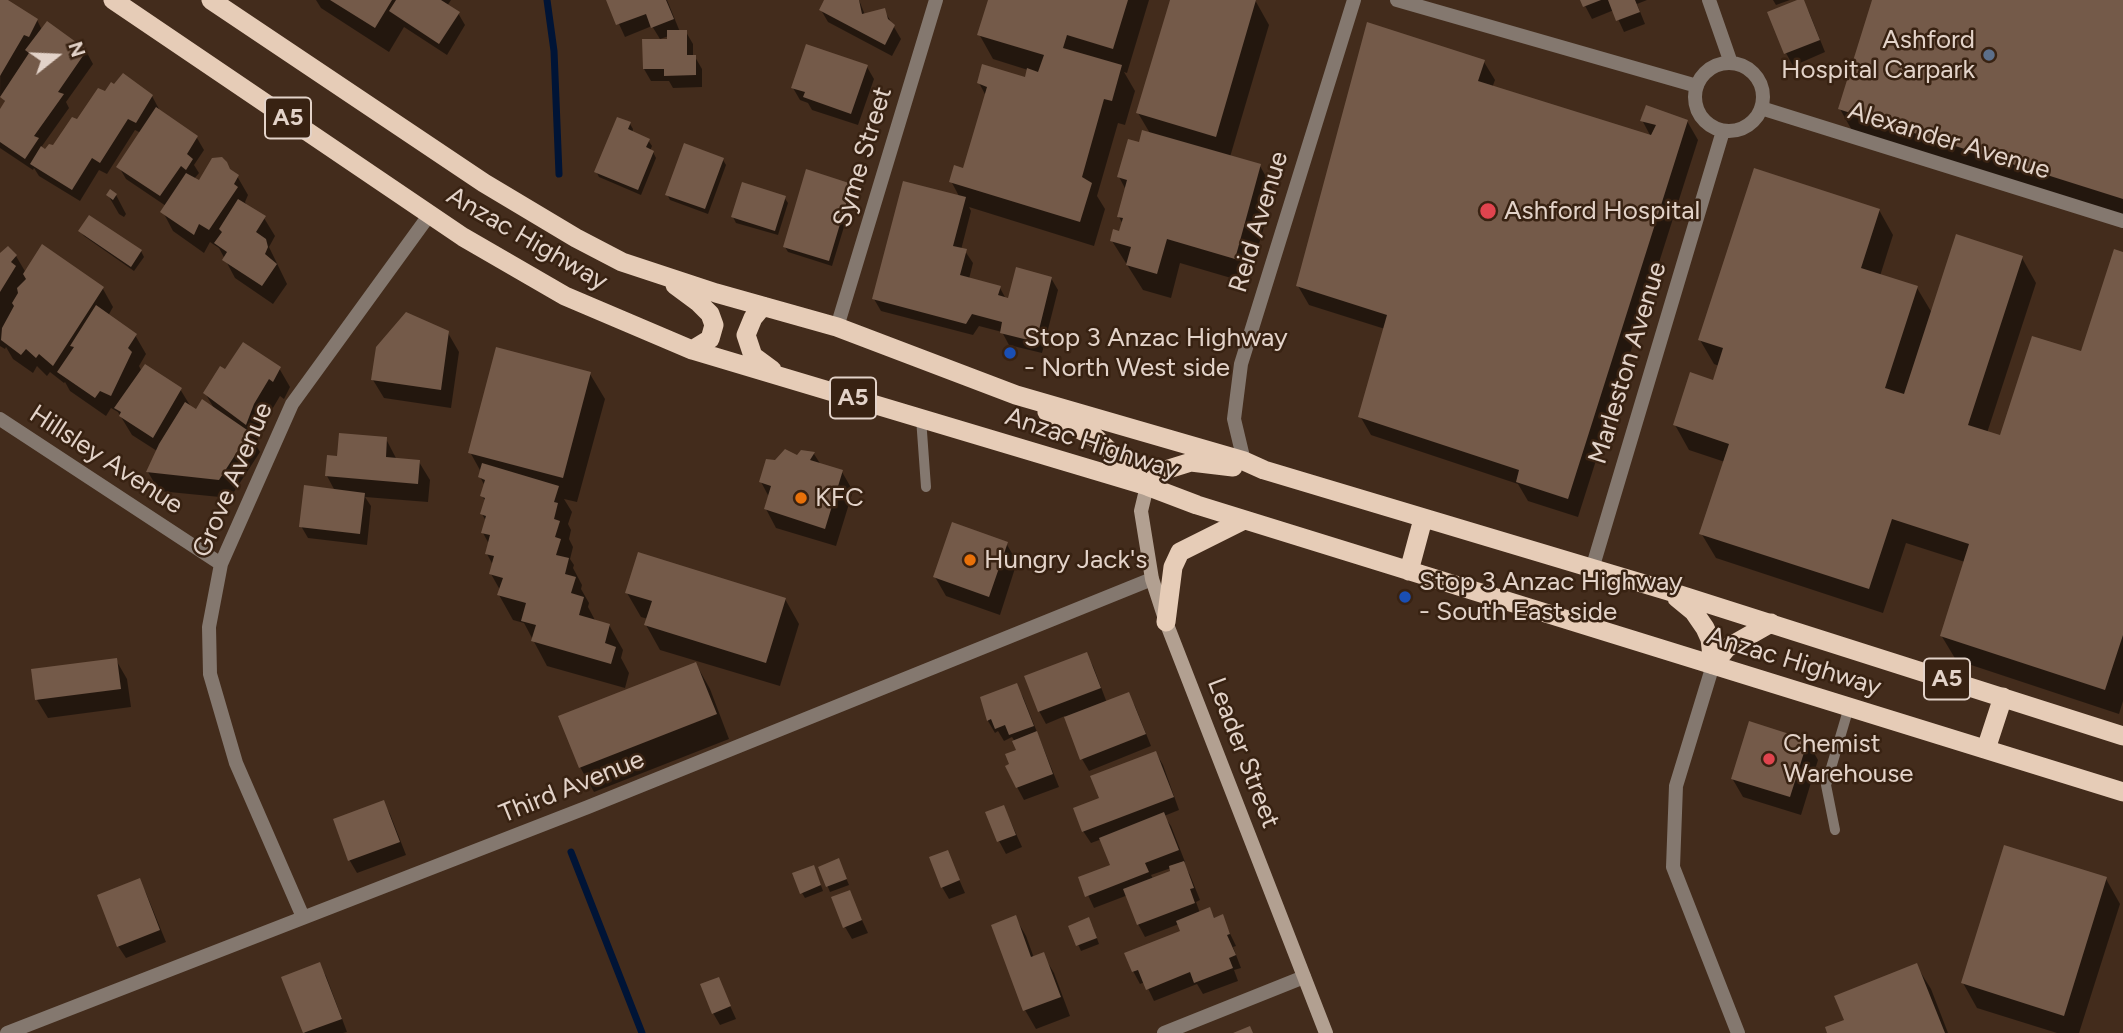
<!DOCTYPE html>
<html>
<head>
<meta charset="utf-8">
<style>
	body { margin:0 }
	#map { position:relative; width:2123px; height:1033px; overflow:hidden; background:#432c1c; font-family:Figtree,sans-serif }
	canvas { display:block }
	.north { position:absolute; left:21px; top:21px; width:70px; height:70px; -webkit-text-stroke:5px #382212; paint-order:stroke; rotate:72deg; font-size:19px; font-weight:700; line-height:28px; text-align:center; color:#e3d3c9 }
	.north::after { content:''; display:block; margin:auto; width:24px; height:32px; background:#e3d3c9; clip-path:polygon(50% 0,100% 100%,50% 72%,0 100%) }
</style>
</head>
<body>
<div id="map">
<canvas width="2123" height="1033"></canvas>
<div class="north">N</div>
</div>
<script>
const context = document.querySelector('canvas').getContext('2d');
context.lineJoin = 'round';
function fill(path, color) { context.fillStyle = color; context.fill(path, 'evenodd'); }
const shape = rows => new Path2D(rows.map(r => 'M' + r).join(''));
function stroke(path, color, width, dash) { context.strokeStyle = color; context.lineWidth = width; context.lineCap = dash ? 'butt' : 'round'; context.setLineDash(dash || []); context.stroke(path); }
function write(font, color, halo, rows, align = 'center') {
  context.font = font + ' Figtree,sans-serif'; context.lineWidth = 5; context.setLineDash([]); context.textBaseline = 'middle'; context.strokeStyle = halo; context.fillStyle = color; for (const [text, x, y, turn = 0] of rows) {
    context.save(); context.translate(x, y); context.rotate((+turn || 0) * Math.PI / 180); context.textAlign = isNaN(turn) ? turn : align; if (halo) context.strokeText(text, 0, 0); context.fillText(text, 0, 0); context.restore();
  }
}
fill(shape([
	[1,0,5,0,37,20,42,30,86,51,93,64,66,102,69,108,42,146,45,152,53,147,106,93,152,96,159,109,158,110,197,138,204,150,194,165,199,173,194,179,199,182,231,172,237,176,248,195,245,202,248,208,264,218,275,236,269,247,287,284,273,304,235,278,219,248,210,242,204,253,173,231,163,212,166,206,126,179,119,167,141,133,135,130,107,174,99,170,80,201,39,176,34,168,33,170,0,148,0,113,6,103,1,96,0,97],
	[316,0,451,0,447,6,458,13,465,25,447,55,404,27,389,52,321,8],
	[608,0,667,0,680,32,686,32,693,44,693,57,695,57,702,69,702,87,673,88,669,81,651,81,644,69,669,40,669,36,660,39,652,26,625,37],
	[826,0,859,0,865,15,884,10,901,39,892,56,828,22,821,10],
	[989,0,1149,0,1127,73,1124,72,1135,91,1125,125,1118,123,1097,196,1105,209,1094,246,969,207,971,211,961,250,965,251,973,263,969,279,1000,288,1006,299,1051,278,1058,290,1042,353,1009,345,1002,332,979,326,973,335,881,311,874,299,960,198,951,181,964,170,986,96,979,83,1026,79,1028,70,993,59,979,34],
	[1172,0,1255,0,1269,25,1230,157,1260,166,1274,191,1248,283,1180,263,1171,298,1143,290,1112,241,1121,233,1123,224,1119,217,1126,190,1119,177,1140,144,1151,135,1138,113],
	[1582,0,1647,0,1637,4,1645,24,1624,32,1614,10,1592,19],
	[1773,0,1790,0,1776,5],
	[1802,0,1809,12,1825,52,1793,66,1786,53,1770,13],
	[1874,0,2123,0,2123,219,1854,134,1840,109],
	[1484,62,1495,80,1492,88,1651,137,1642,120,1687,121,1698,140,1578,517,1528,501,1518,484,1371,435,1360,416,1385,329,1309,305,1298,286],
	[867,67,874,79,858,125,812,110,808,103,800,100,793,88],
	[630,124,633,129,632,133,648,140,652,146,650,151,653,152,656,158,641,195,599,177,596,171],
	[723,160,726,165,708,214,670,200,667,194],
	[851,185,855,191,832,266,788,252,785,247],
	[108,195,116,195,126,214,124,217,119,214],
	[784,197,788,203,778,235,736,223,733,217],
	[1879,210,1893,235,1880,276,1917,288,1932,313,2022,258,2036,283,1987,433,2001,438,2082,354,2123,254,2123,701,2119,714,1956,660,1941,635,1965,562,1906,543,1883,613,1716,558,1701,533,1725,462,1689,450,1675,425,1714,382,1719,366,1714,364,1700,340],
	[80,231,141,251,144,257,134,271,84,236],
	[0,255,16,256,26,273,103,289,113,307,108,316,135,335,146,354,139,366,142,372,180,389,191,407,197,411,215,410,205,393,225,372,279,368,290,387,284,399,280,396,264,423,257,442,252,438,260,452,230,498,159,491,148,472,157,451,132,435,118,412,111,408,106,416,70,391,65,382,64,383,50,372,47,376,37,366,33,373,13,359,6,347,5,349,0,346],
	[448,333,459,352,451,408,384,398,373,380],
	[590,374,605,399,577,502,564,499,572,512,568,524,571,530,569,539,573,547,570,559,574,565,573,568,582,585,581,589,589,603,588,607,596,622,609,625,623,650,621,658,629,673,625,688,547,666,524,623,513,620,499,595,500,590,491,574,493,565,487,554,489,544,483,533,486,521,482,514,486,502,482,496,485,486,480,477,481,472,470,452],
	[386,439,397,460,419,462,430,480,428,502,365,497,371,506,367,545,308,538,301,526,335,491,327,476],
	[802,452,814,454,821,465,842,472,853,491,836,546,776,528,766,509,769,497,761,482,798,457],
	[1006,543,1017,562,1000,615,946,596,935,577],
	[627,593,785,599,799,624,780,686,660,650,646,625,648,619,641,617],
	[1086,654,1093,666,1107,703,1128,694,1135,706,1151,746,1089,771,1082,759,1065,716,1046,724,1039,711],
	[116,660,127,679,131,707,48,718,37,700],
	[696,664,710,689,729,739,594,792,580,767],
	[1016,685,1023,697,1059,787,1024,800,1017,787,1018,751,1015,742,1012,737,1004,741,998,731,995,733,988,721,982,698],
	[1807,741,1818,760,1801,815,1743,797,1732,778],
	[1156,753,1163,765,1179,810,1164,816,1171,826,1185,862,1183,863,1190,875,1200,900,1196,902,1200,913,1210,910,1215,919,1222,917,1236,946,1233,947,1241,968,1234,970,1238,981,1203,994,1197,984,1154,1001,1145,982,1140,984,1133,971,1182,932,1179,924,1145,937,1138,924,1128,895,1094,908,1080,878,1112,866,1102,839,1091,843,1083,831,1101,799],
	[1171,868,1172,872,1153,879,1151,875],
	[383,802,390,814,406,855,357,873,350,861,335,820],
	[1004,807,1022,847,1006,854,999,841],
	[947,852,965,893,949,899,942,887],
	[841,866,849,885,830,892,820,868],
	[816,872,823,891,805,898,802,893],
	[2106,879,2120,904,2079,1033,2057,1033,1977,1008,1963,983],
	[139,880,146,893,166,942,126,958,118,946],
	[849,892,868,933,852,939,845,927],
	[1015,917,1026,936,1034,958,1043,955,1054,973,1070,1016,1036,1029,1025,1010],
	[1092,925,1099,944,1081,951,1070,927],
	[319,964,326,976,347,1032,343,1033,305,1033,283,978],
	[1916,965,1931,989,1948,1033,1829,1033],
	[718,979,736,1019,720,1025,713,1013]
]), '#0007');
stroke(shape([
	[547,0,554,51,559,174],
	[571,852,642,1033]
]), '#001436', 7);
fill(shape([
	[0,0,8,0,38,19,29,37,24,35,0,76],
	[330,0,392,0,375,28],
	[396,0,441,0,460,12,439,44,389,11],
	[606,0,666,0,674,19,651,28,646,14,616,25],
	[824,0,859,0,862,14,885,8,888,19,895,25,885,45,819,10],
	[988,0,1128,0,1113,49,1067,35,1063,48,1122,65,1112,101,1104,99,1082,177,1092,183,1080,222,949,182,954,165,963,168,987,87,977,83,982,64,1025,77,1027,68,1038,72,1044,55,977,35],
	[1170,0,1256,0,1216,137,1136,113],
	[1580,0,1601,0,1583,7],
	[1608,0,1635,0,1640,12,1616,21],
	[1797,0,1804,0,1820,40,1784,54,1767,12],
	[1872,0,2123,0,2123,199,1838,109],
	[47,21,87,50,58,92,64,94,34,136,39,138,25,159,0,142,0,109,5,101,0,97,29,53,25,50],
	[1367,22,1485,60,1478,81,1651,135,1656,125,1640,121,1646,105,1688,120,1568,499,1516,482,1519,470,1358,417,1387,315,1296,286],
	[667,30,687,30,687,55,696,55,696,75,664,76,664,69,643,69,642,39,667,39],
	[806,44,868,65,851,114,803,97,805,92,791,88],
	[123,73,153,95,136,123,128,119,100,163,92,158,72,190,30,164,41,146,45,149,49,144,53,145,72,117,77,119,98,88,105,91,111,82,114,84],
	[156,107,198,136,187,154,193,159,186,170,181,166,160,196,116,167],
	[617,117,631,122,628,129,650,139,646,147,654,151,638,190,594,172],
	[1142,130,1261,164,1235,259,1167,239,1157,274,1126,265,1131,247,1110,241,1113,229,1119,231,1123,218,1117,217,1127,180,1117,177,1128,139,1139,142],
	[684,143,724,158,705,209,665,195],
	[222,157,227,162,230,169,239,175,234,184,238,187,209,230,199,224,194,235,160,212,186,173,199,180,212,158],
	[1754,168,1880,209,1861,268,1918,286,1885,388,1904,394,1956,234,2023,256,1968,425,2000,435,2032,336,2081,351,2114,249,2123,252,2123,635,2105,690,1940,636,1969,544,1892,519,1869,589,1699,534,1729,444,1673,425,1690,372,1713,380,1723,348,1698,340],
	[806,169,852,184,829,261,783,247],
	[903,181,966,197,953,246,967,249,960,275,1001,286,998,295,1008,298,1016,267,1052,277,1036,342,1000,333,1002,322,972,314,966,324,872,299],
	[742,182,786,196,775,231,731,217],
	[110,189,117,194,113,200,106,195],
	[238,199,266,216,256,232,266,239,268,247,265,254,277,264,262,286,222,260,227,252,214,243,222,232,219,229],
	[89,215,142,250,131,267,78,231],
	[42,244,104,287,53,366,39,354,36,358,26,349,21,355,1,340,2,328,14,306,12,303,18,293,17,288,26,279,23,274],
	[8,246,17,255,11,262,16,266,0,292,0,253],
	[96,305,137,334,128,348,132,352,111,396,100,391,95,398,57,372,74,347,70,346],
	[406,312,449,331,441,390,371,380,376,347],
	[243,342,281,367,273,382,269,379,254,404,246,425,203,393,220,366,225,369],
	[496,347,591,372,563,478,468,453],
	[145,364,182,388,153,438,119,416,121,412,114,408],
	[202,399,250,432,219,480,146,472,159,444,185,402,196,409],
	[339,433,387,437,386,457,420,460,418,484,325,476,327,455,337,456],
	[785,449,797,455,801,450,815,452,810,460,843,470,825,529,764,509,771,486,759,482,766,459,775,460],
	[482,463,559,486,554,502,558,503,554,519,560,521,555,537,561,539,556,555,569,558,565,574,576,577,571,593,584,597,579,615,610,624,605,643,616,647,611,664,531,641,536,625,521,621,526,603,497,595,503,578,489,574,494,556,485,554,490,535,481,533,486,516,480,514,485,498,480,496,485,480,478,477],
	[304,485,365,493,360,534,299,527],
	[952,522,1008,542,989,597,933,577],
	[638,552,786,598,766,663,644,625,652,601,625,593],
	[1087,652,1101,688,1038,712,1024,676],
	[117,658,121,689,35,700,31,669],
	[696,662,717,714,579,768,558,716],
	[1017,683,1034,726,1009,735,1005,725,995,729,991,719,987,721,980,697],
	[1129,692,1146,734,1080,760,1064,717],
	[1749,721,1808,740,1790,797,1731,779],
	[1037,731,1053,774,1016,788,1005,766,1009,764,1005,754,1016,750,1012,741],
	[1156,751,1174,797,1082,832,1073,808,1099,798,1090,776],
	[384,800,400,842,348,861,333,819],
	[1004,805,1016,835,997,842,985,812],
	[1164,812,1179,850,1145,863,1149,872,1085,897,1078,877,1110,865,1099,838],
	[2004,845,2107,877,2064,1016,1961,983],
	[948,850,960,880,941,888,929,857],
	[839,858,847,879,826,887,818,867],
	[1184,861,1194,888,1190,889,1195,903,1137,925,1123,889,1170,871,1169,866],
	[814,865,821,885,800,894,792,873],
	[140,878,160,930,117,947,97,895],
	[850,890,862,920,843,928,831,897],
	[1210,907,1214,918,1223,914,1230,934,1227,935,1236,955,1229,958,1233,968,1194,983,1190,972,1146,990,1138,970,1132,972,1124,953,1180,931,1176,921],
	[1016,915,1031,957,1044,952,1061,997,1023,1011,991,925],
	[1089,917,1097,938,1076,946,1068,926],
	[320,962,342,1019,303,1033,281,977],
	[1917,963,1945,1033,1827,1033,1825,1027,1844,1020,1834,996],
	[719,977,731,1006,712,1014,700,984],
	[1250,1026,1253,1033,1233,1033]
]), '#745a49');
stroke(shape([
	[921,418,926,487],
	[1835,830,1826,785,1849,707]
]), '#84786f', 10);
stroke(shape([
	[1397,0,1697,86],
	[1709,0,1731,63],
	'1695 97a34 34 0 1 1 68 0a34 34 0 1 1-68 0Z',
	[1761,108,2123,221],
	[837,327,936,0],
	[0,419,221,564],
	[1244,461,1234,419,1241,364,1354,0],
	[1592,569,1723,131],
	[1713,665,1676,786,1673,867,1738,1033],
	[303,917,236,763,210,674,209,627,221,564,292,404,430,214],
	[7,1033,588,807,1152,579],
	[1164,1033,1304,977]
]), '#84786f', 14);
stroke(shape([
	[1147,486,1141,511,1152,579,1166,622,1326,1033]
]), '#b2a091', 14);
stroke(shape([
	[113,0,463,237,565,296,692,350,1147,486,1197,505,2123,792],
	[211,0,484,183,576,238,622,262,716,293,837,327,1016,395,1244,461,1264,470,1668,591,2123,736],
	[675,285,698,302,710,314,714,325,710,339,692,350],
	[763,306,753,318,746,335,753,356,772,370],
	[1047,412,1096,438,1143,483],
	[1147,486,1162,471,1191,462,1233,467],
	[1409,571,1423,519],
	[1677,598,1694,612,1705,628,1710,639,1713,665],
	[1166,622,1173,567,1180,552,1244,520],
	[1713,665,1727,648,1771,623],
	[1986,749,2003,697]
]), '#e6ccb7', 19);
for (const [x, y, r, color] of [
	[1989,55,7,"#5c6f8a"],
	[1488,211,9,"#e0444e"],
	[1010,353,7,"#1a4fb4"],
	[801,498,7,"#e8710a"],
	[970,560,7,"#e8710a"],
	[1405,597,7,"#1a4fb4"],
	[1769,759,7,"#e0444e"]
]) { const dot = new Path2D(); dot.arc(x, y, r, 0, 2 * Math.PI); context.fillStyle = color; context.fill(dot); stroke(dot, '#382212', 2.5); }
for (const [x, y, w] of [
	[288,118,46],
	[853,398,46],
	[1947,679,46]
]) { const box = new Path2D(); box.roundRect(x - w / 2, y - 20.5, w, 41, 5); context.fillStyle = '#382212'; context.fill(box); stroke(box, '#e3d3c9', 2); }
write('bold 24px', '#e3d3c9', null, [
	["A5",288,118],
	["A5",853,398],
	["A5",1947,679]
]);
write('26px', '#e3d3c9', '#382212', [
	["Ashford",1975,40,"right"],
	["Hospital Carpark",1975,70,"right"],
	["Ashford Hospital",1504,211],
	["Stop 3 Anzac Highway",1024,338],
	["- North West side",1024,368],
	["KFC",815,498],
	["Hungry Jack's",984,560],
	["Stop 3 Anzac Highway",1419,582],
	["- South East side",1419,612],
	["Chemist",1783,744],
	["Warehouse",1783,774]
], 'left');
write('26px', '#e3d3c9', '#382212', [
	["Alexander Avenue",1949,141,17],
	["Syme Street",863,157,-73],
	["Reid Avenue",1259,222,-73],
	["Anzac Highway",527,239,30],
	["Marleston Avenue",1628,363,-73],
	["Anzac Highway",1092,444,18],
	["Hillsley Avenue",106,460,33],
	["Grove Avenue",233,480,-67],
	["Anzac Highway",1794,662,17],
	["Leader Street",1243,753,69],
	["Third Avenue",572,787,-22]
]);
</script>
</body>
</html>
